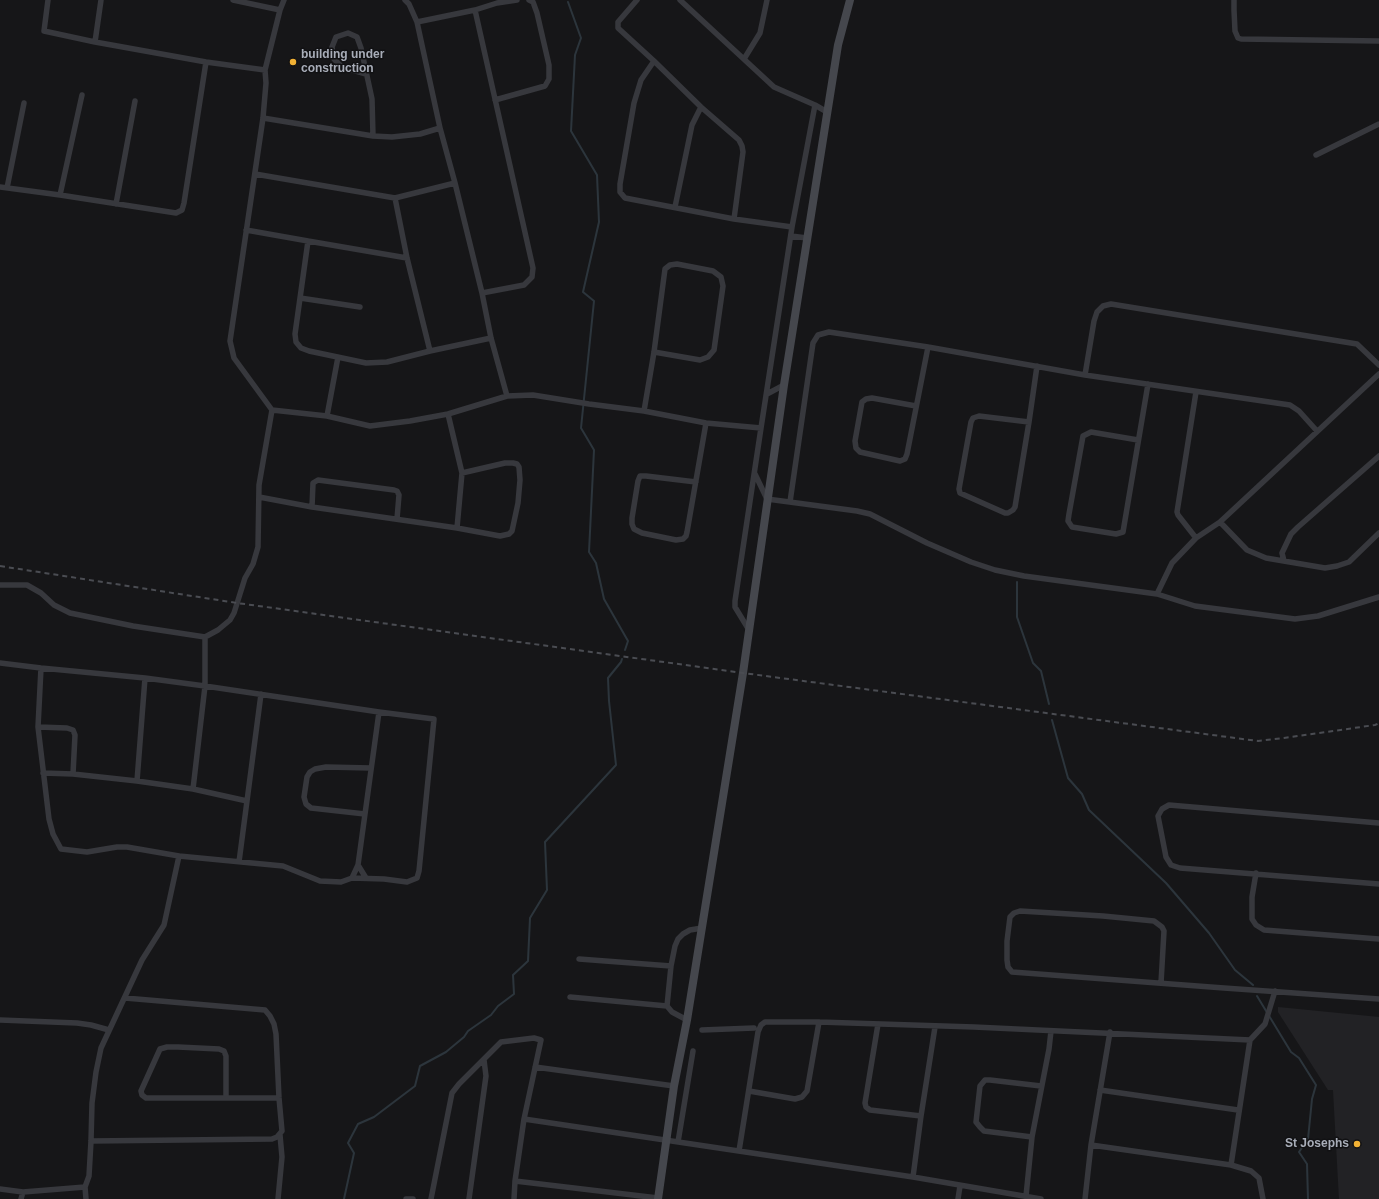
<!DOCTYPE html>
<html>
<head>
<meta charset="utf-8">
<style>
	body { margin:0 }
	canvas { display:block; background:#161618 }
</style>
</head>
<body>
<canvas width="1379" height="1199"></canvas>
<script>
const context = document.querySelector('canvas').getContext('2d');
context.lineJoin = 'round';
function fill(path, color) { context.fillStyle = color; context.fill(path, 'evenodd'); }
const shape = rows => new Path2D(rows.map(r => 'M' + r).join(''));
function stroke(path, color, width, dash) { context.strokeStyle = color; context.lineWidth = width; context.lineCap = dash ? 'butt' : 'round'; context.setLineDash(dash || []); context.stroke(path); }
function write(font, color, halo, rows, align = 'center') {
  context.font = font + ' Helvetica,sans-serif'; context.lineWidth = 3; context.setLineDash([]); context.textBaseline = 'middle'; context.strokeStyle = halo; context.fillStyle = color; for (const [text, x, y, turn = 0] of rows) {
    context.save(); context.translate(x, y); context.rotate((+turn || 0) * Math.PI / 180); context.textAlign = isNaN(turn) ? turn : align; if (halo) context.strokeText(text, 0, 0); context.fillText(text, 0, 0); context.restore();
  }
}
fill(shape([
	[1278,1007,1379,1017,1379,1199,1339,1199,1333,1090,1328,1090,1278,1012]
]), '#222225');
stroke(shape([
	[568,2,581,38,575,55,571,131,597,175,599,222,583,292,594,301,581,428,594,450,589,552,596,563,604,599,628,641,625,650],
	[1017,582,1017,617,1033,663,1041,671,1049,704],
	[1052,720,1068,778,1082,794,1089,810,1166,883,1209,933,1235,970,1253,985],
	[1257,996,1291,1052,1299,1058,1316,1085,1312,1099,1308,1139,1299,1152,1307,1164,1308,1199],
	[344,1199,354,1153,348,1143,358,1124,374,1117,415,1086,420,1066,446,1052,464,1037,468,1031,491,1015,498,1006,514,994,513,975,528,961,530,918,547,890,545,842,616,765,609,701,608,678,621,662,622,659]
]), '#2c353c', 2);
stroke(shape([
	[48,0,44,31,95,42,206,62,265,70,280,10,284,0],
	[233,0,280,10],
	[637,0,618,22,618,28,654,61],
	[680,0,774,87,815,105],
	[1234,0,1234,10,1235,31,1238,38,1241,39,1379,41],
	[475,10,497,3,517,0],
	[417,22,475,10,533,268,532,277,524,285,482,293,455,183],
	[95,42,101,0],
	[744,59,760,33,767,0],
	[265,70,266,83,263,118,230,341,234,358,272,410],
	[366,74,342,67,334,59,332,47,336,37,348,33,357,37,361,48,372,99,373,136],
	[495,100,545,86,549,79,549,65,537,13,533,2,529,0],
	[263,118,373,136,392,137,420,134,440,128,417,22,409,4,405,0],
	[1316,155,1379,124],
	[255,174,395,198,455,183,440,128],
	[0,187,60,195,176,213,182,210,184,203,206,62],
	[7,188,24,103],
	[60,195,82,95],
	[395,198,407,258,430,351,491,338],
	[116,204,135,101],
	[675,207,692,125,701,107],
	[734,219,743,152,742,146,739,140,701,107,654,61,641,80,634,103,620,184,620,192,625,198,734,219,792,227],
	[246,230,308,241,295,334,296,342,301,348,309,351,366,363,387,362,430,351],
	[791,236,807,238],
	[308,241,407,258],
	[482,293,491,338,507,396],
	[300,298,360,307],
	[1085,375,1094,321,1097,312,1103,306,1111,304,1357,344,1379,365],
	[1196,392,1177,512,1178,515,1196,538],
	[767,394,784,385],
	[916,406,872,398,866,399,862,402,855,441,856,448,860,452,900,461,905,459,907,454,928,347],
	[644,411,654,352,665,269,670,265,677,264,713,271,721,277,723,286,714,350,708,357,700,360,654,352],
	[327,416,338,357],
	[1029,422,979,416,973,418,971,422,959,489,960,493,1005,513,1008,513,1013,510,1015,507,1029,422,1037,366],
	[1138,440,1091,432,1083,436,1069,514,1068,521,1072,527,1116,534,1123,532,1148,384],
	[755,474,767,499,857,511,870,514,927,543,971,562,995,570,1024,576,1157,594,1195,606,1295,619,1318,616,1379,597],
	[696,482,646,476,640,476,638,481,632,518,632,524,634,529,642,533,676,540,683,539,686,536,687,532,706,423],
	[259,497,312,507,457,528,500,536,509,534,512,531,518,503,520,480,519,467,517,464,513,463,505,463,462,473,448,414],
	[790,502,813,343,818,335,829,332,928,347,1085,375,1290,405,1299,411,1317,431],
	[312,507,313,483,318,480,394,490,397,491,399,495,397,519],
	[1220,522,1247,550,1266,558,1325,568,1337,566,1349,562,1379,533],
	[457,528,462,473],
	[1284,561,1282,553,1291,534,1298,527,1379,456],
	[0,585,27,585,41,593,54,605,70,613,133,626,205,637],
	[1157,594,1172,563,1196,538,1220,522,1379,374],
	[749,630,735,607,735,601,761,428,792,227,815,105,827,112],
	[0,663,41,668,145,678,205,686,379,712,434,719,419,871,417,878,407,882,384,879,352,878,341,882,320,881,283,866,179,856,127,847,117,847,87,852,61,849,53,834,49,819,38,727,41,668],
	[145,678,137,781,193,789,247,801],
	[38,727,67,728,73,730,75,735,73,774],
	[43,773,73,774,137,781],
	[193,789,205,686,205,637,218,630,230,620,234,613,245,578,253,564,258,547,259,485,272,410,327,416,370,426,410,421,448,414,507,396,533,395,589,404,644,411,706,423,761,428],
	[365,814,311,808,306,804,304,797,307,777,310,772,315,769,326,767,371,768],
	[1379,823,1169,805,1162,809,1158,816,1166,857,1171,865,1180,868,1379,884],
	[239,862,261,694],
	[358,865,366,878],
	[1256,873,1252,897,1252,919,1256,925,1264,930,1379,939],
	[352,878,358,865,379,712],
	[579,959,671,966],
	[1161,983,1164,931,1162,927,1154,921,1103,916,1020,911,1014,913,1010,917,1007,941,1007,960,1008,967,1012,972,1224,988,1379,999],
	[570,997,667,1006],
	[0,1020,77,1023,91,1025,109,1030],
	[687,1020,672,1012,667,1006,671,966,675,946,678,939,683,934,690,930,702,928],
	[878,1024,865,1103,866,1107,870,1110,921,1116,935,1027],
	[702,1030,754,1028],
	[535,1067,674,1086],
	[1100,1090,1238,1110],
	[749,1091,795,1099,802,1097,807,1091,819,1022],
	[226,1097,226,1056,224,1051,219,1049,178,1047,167,1047,160,1049,141,1091,142,1095,146,1098,279,1098],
	[524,1119,913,1177,1041,1199],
	[1032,1137,984,1131,980,1127,976,1122,980,1086,985,1080,990,1080,1041,1086],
	[91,1141,272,1139,277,1137,282,1131,279,1098,276,1034,274,1024,270,1016,265,1010,125,998],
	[678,1142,693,1051],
	[1091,1145,1231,1165,1251,1171,1259,1178,1263,1199],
	[739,1151,758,1032,761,1025,765,1022,819,1022,974,1027,1250,1040],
	[1231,1165,1250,1040,1265,1024,1275,991],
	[913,1177,921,1116],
	[85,1187,89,1176,91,1141,92,1103,96,1072,101,1048,142,960,164,925,179,856],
	[0,1189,23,1192,85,1187,86,1199],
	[1026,1196,1032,1137,1049,1049,1051,1031],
	[21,1199,23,1192],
	[278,1199,282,1157,280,1135],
	[406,1199,413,1199],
	[431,1199,452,1093,459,1084,501,1042,534,1038,541,1040,524,1119,515,1181],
	[469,1199,486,1076,484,1060],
	[514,1199,515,1181,658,1198],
	[958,1199,960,1186],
	[1085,1199,1091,1145,1110,1032]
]), '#37383d', 5.5);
stroke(shape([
	[658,1199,674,1086,687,1020,743,673,784,385,838,45,850,0]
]), '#45474d', 8);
stroke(shape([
	[0,566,237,603,743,673,1258,741,1284,738,1375,725,1379,723]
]), '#4a4c52', 2, [5, 4]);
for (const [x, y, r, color] of [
	[293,62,4,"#f2b134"],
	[1357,1144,4,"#f2b134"]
]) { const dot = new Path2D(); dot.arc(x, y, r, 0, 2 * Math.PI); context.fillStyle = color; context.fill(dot); stroke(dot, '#111113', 1.5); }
write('bold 12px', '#a8adb8', '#111113', [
	["building under",301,55],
	["construction",301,69],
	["St Josephs",1349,1144,"right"]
], 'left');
</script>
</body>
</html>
